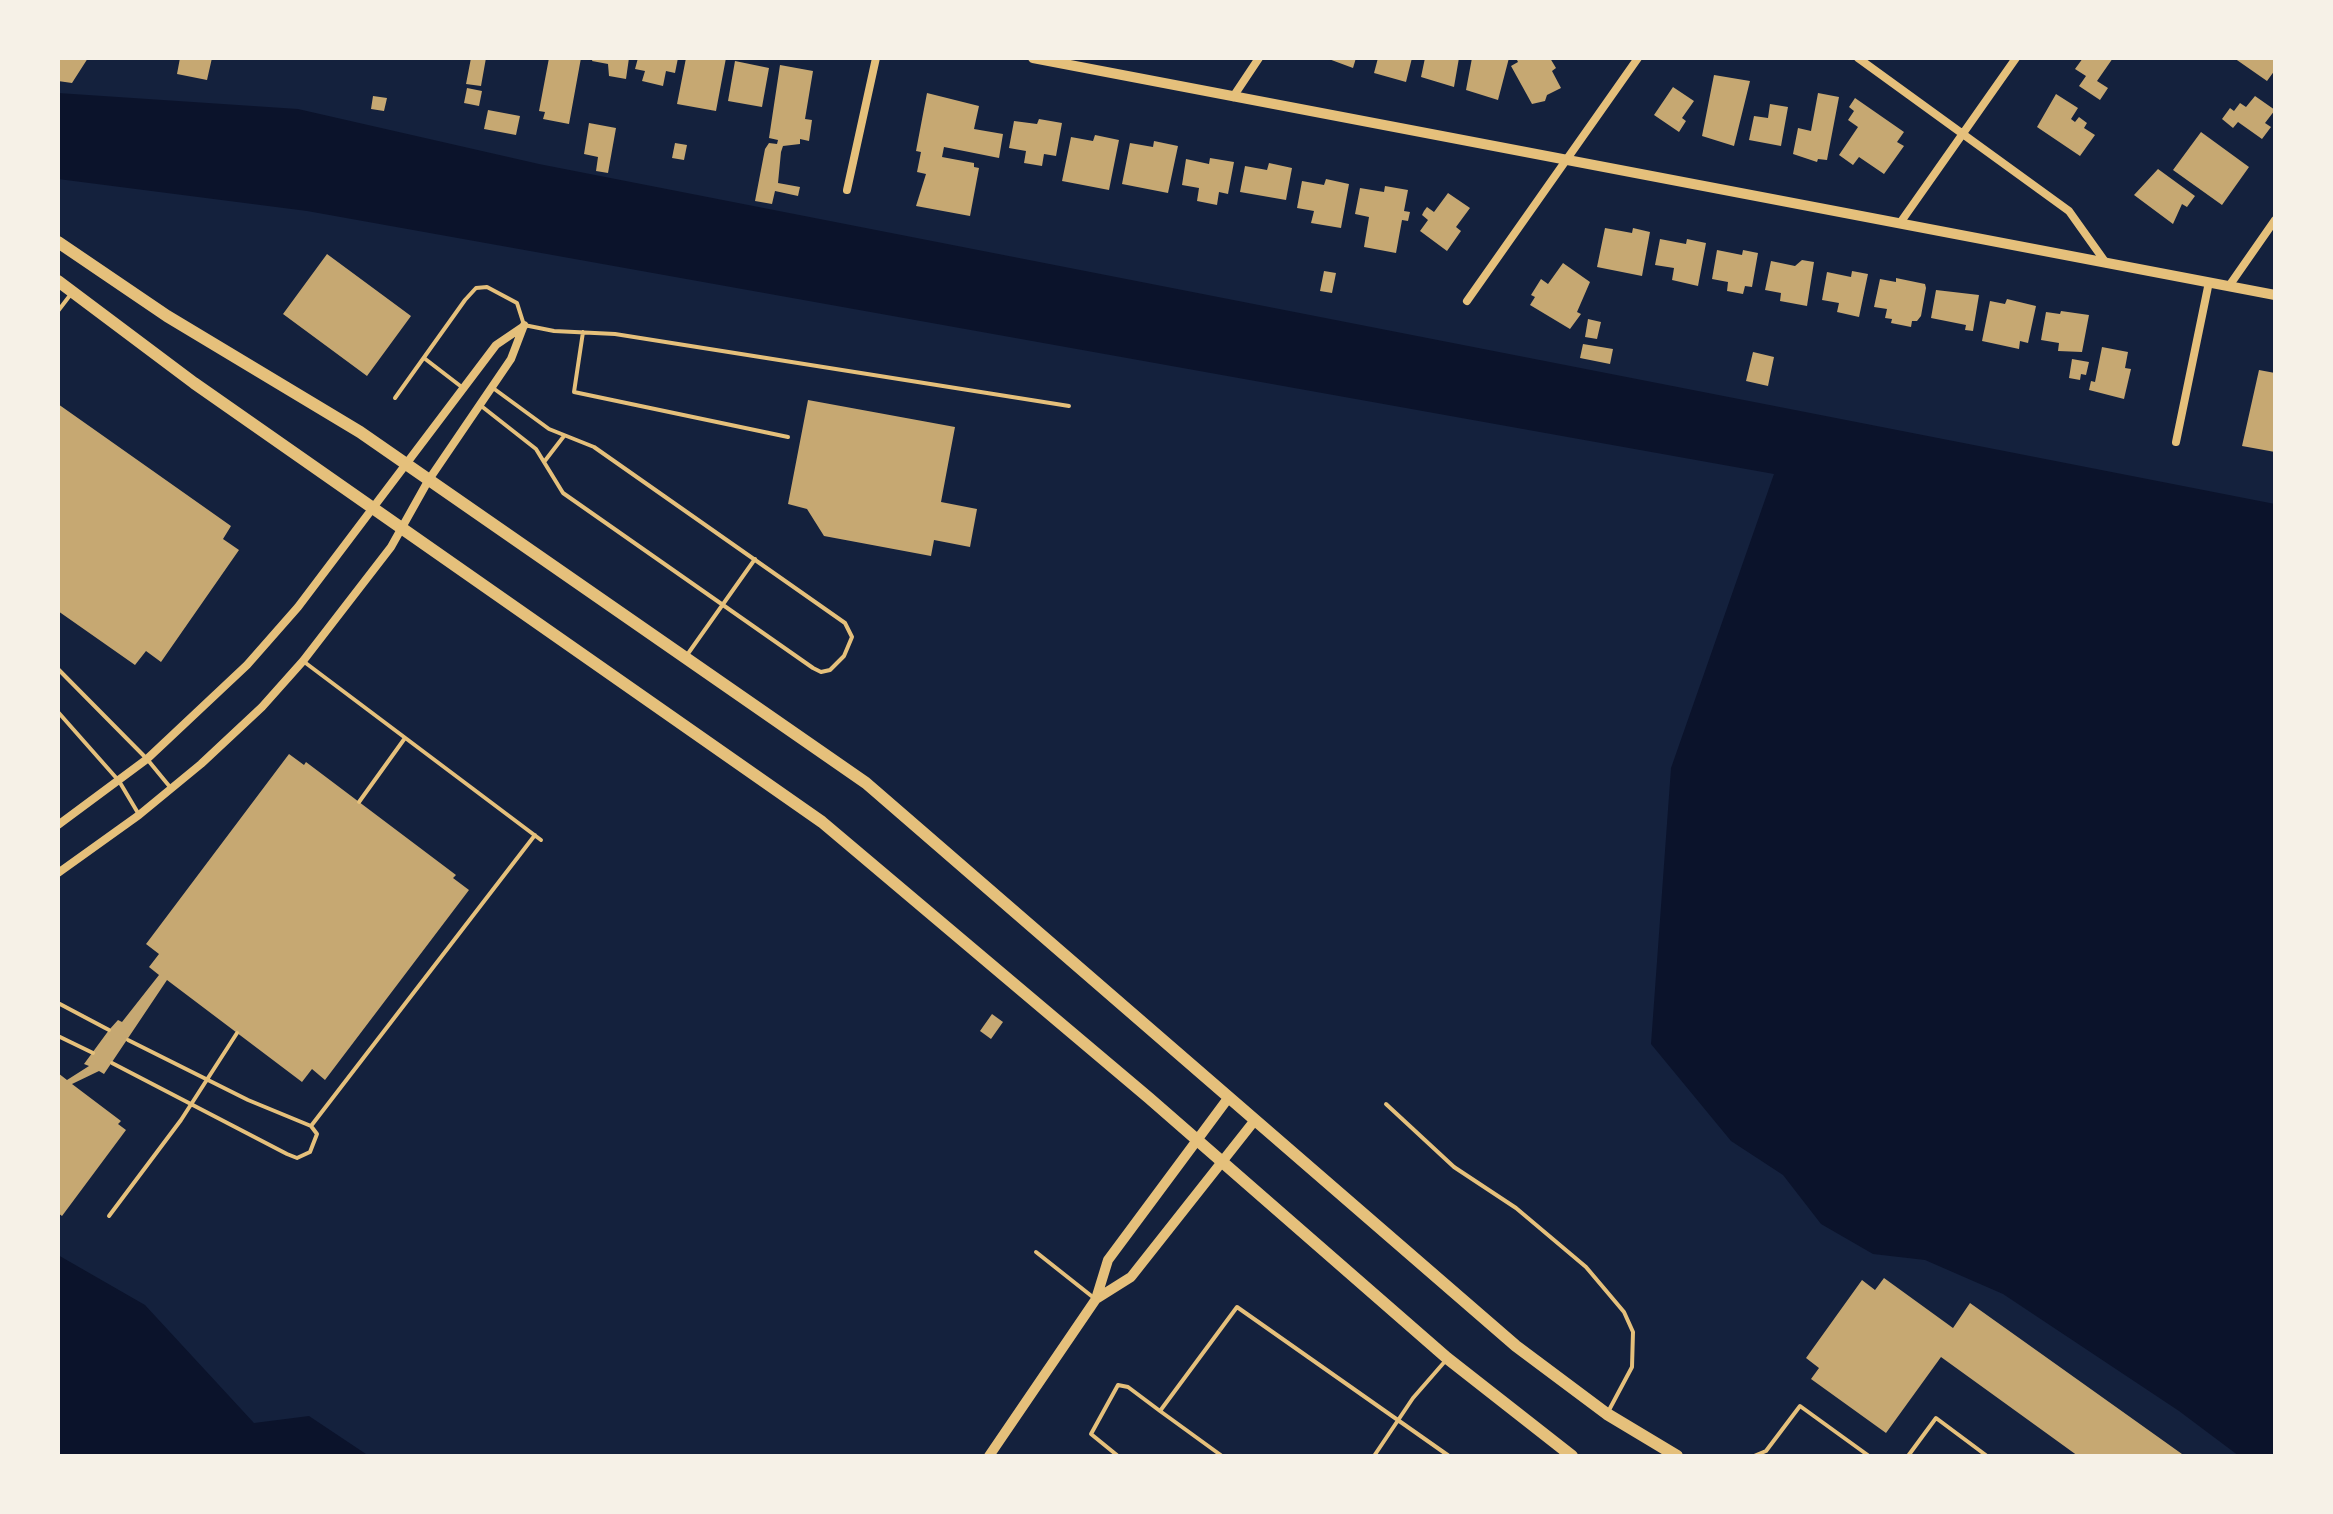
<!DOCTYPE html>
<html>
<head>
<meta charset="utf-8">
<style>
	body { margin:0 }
	#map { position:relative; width:2333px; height:1514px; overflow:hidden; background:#14213d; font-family:"Noto Sans",sans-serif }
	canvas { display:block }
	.frame { position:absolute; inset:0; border:60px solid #f6f1e7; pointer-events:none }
</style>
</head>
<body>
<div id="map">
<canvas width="2333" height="1514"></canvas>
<div class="frame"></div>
</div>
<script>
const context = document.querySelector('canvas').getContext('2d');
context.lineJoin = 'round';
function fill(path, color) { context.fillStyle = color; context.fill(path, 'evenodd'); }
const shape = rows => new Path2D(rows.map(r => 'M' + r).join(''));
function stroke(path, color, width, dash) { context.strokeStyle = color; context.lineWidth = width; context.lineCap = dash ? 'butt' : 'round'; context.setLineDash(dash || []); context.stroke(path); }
fill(shape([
	[58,93,298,109,539,164,2275,504,2275,1456,2239,1456,2179,1411,2003,1294,1925,1260,1873,1254,1821,1224,1783,1175,1731,1141,1651,1044,1671,768,1774,474,307,211,58,179],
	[58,1255,145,1305,254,1423,309,1416,369,1456,58,1456]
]), '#0b132b');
fill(shape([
	[58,58,88,58,72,83,58,81],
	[180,58,212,58,207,80,177,74],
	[471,58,486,58,481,86,466,84],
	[549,58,581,58,569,124,543,119,545,112,539,111],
	[593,58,629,58,626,79,609,76,608,64,592,61],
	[638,58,678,58,675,73,666,71,663,86,642,81,645,71,635,69],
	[686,58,726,58,716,111,677,104],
	[1326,58,1356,58,1353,68],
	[1378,58,1412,58,1406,82,1374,73],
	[1425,58,1459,58,1454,87,1421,77],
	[1472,58,1509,58,1498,100,1466,90],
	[1516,58,1550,58,1556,68,1552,71,1561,88,1547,95,1545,101,1532,104,1511,66,1518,62],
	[2083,58,2113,58,2097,81,2108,88,2100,100,2079,86,2086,76,2075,69],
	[2234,58,2275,58,2275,70,2267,81],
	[735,61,769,68,762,107,728,101],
	[780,65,813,71,805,119,812,120,809,141,800,139,800,144,783,146,781,152,778,183,800,187,798,196,775,191,772,204,755,201,765,149,769,143,777,144,778,140,769,138],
	[1714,75,1750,81,1734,146,1702,136],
	[1673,87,1694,101,1682,118,1686,121,1679,132,1654,115],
	[467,88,482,91,479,106,464,103],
	[927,93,979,106,974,129,1003,134,999,158,944,147,942,157,974,163,974,167,979,168,970,216,916,206,926,174,917,172,921,152,916,151],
	[1818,93,1839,97,1827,160,1818,159,1817,162,1793,154,1798,128,1811,131],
	[2056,94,2078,108,2071,119,2075,122,2079,117,2087,123,2084,128,2095,135,2080,156,2037,127],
	[373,96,387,98,384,111,371,109],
	[2255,96,2275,110,2265,123,2271,127,2262,139,2238,122,2233,128,2222,119,2230,108,2234,111,2240,103,2246,107],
	[1855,98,1904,132,1897,142,1904,146,1884,174,1859,157,1853,165,1839,155,1858,127,1848,120,1854,111,1849,107],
	[1770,104,1788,107,1781,146,1749,140,1754,116,1768,118],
	[488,110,520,116,516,135,484,129],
	[1039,119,1062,123,1056,156,1044,154,1042,166,1024,163,1026,151,1009,148,1014,121,1037,124],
	[589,123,616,128,608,173,596,171,598,157,584,154],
	[2201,132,2249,167,2222,205,2173,170],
	[1095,135,1119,140,1109,190,1062,181,1071,137,1093,141],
	[1154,141,1178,146,1168,193,1122,184,1130,143,1153,147],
	[675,143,687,145,684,160,672,158],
	[1210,158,1234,162,1228,194,1219,192,1217,205,1197,201,1199,188,1182,185,1186,159,1209,164],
	[1269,163,1292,168,1286,200,1240,192,1245,166,1267,170],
	[2158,169,2195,196,2187,207,2182,204,2173,224,2134,195],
	[1326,179,1349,184,1341,228,1311,223,1314,211,1297,208,1302,181,1324,185],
	[1385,186,1408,190,1404,211,1410,212,1408,221,1402,220,1396,253,1364,247,1369,217,1355,214,1360,188,1384,192],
	[1448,193,1470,208,1456,227,1461,231,1447,251,1420,231,1428,220,1422,215,1424,211,1427,207,1434,212],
	[1605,228,1632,233,1633,228,1650,232,1642,276,1597,267],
	[1660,239,1686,244,1687,239,1706,243,1698,286,1672,280,1674,268,1655,265],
	[1717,250,1742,255,1743,250,1758,253,1752,287,1745,286,1743,294,1727,291,1728,282,1712,279],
	[327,254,411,316,367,376,283,314],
	[1802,260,1814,262,1807,306,1780,301,1781,293,1765,290,1771,261,1795,266],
	[1563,263,1590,282,1577,312,1581,314,1570,329,1530,305,1535,297,1531,295,1541,279,1548,284],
	[1324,271,1336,273,1332,293,1320,291],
	[1852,271,1868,274,1859,317,1837,312,1839,303,1822,300,1827,272,1851,277],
	[1896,278,1925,284,1926,288,1921,316,1917,321,1912,321,1911,327,1891,323,1892,319,1885,318,1887,309,1874,307,1880,279,1896,282],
	[1936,290,1979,295,1973,331,1965,330,1966,325,1931,318],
	[2007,299,2036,306,2028,343,2020,341,2019,349,1982,341,1990,301,2005,304],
	[2061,311,2089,315,2082,352,2058,351,2059,343,2041,340,2046,312,2060,314],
	[1588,319,1601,322,1597,339,1585,337],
	[1583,344,1613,349,1610,364,1580,358],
	[2102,347,2128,352,2125,368,2131,369,2124,399,2089,390,2091,381,2095,382],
	[1753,352,1774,357,1768,386,1746,381],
	[2072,359,2089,362,2086,375,2081,374,2080,380,2069,378],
	[2259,370,2275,373,2275,452,2242,446],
	[808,400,955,427,941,502,977,509,970,547,934,540,931,556,824,536,807,509,788,504],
	[58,404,231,526,223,539,239,550,161,662,146,651,135,665,58,611],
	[289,754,304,765,306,762,456,875,453,878,469,890,325,1080,312,1069,302,1082,167,980,104,1074,99,1071,72,1084,121,1121,118,1124,126,1130,62,1216,58,1213,58,1073,67,1080,89,1066,84,1064,109,1030,118,1020,122,1022,159,975,149,967,159,954,146,944],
	[992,1014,1003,1022,991,1039,980,1031],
	[1884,1278,1953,1328,1970,1303,2182,1454,2078,1456,1941,1357,1886,1433,1811,1379,1819,1368,1806,1358,1862,1280,1875,1290]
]), '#c6a872');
stroke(shape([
	[58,311,71,294],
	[583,332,574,392,788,437],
	[424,358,463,388],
	[395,398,465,300,476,288,487,287,517,303,524,325,554,331,615,334,1069,406],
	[480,405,536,449,563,493,813,668,821,672,830,670,844,656,852,637,845,623,594,447,549,429,493,388],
	[544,462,564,436],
	[687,655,755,559],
	[303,661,541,840],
	[58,669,147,759,170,787],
	[58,712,119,781,138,813],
	[359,802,405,738],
	[58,1003,109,1030],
	[58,1036,93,1053],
	[112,1063,287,1154,297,1158,310,1152,317,1134,311,1126,248,1100,128,1040],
	[1386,1104,1454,1167,1516,1208,1586,1267,1624,1312,1633,1332,1632,1367,1608,1412],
	[311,1126,535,835],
	[109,1216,181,1120,237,1033],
	[1036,1252,1094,1298],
	[1160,1411,1222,1456],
	[1118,1456,1091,1434,1118,1385,1128,1387,1160,1411,1237,1307,1449,1456],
	[1374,1456,1413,1398,1447,1359],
	[1754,1456,1766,1451,1800,1406,1869,1456],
	[1908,1456,1936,1418,1987,1456]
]), '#e5c07b', 4);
stroke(shape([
	[1858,58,2069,211,2106,263],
	[1233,97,1259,58],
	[847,190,876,58],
	[1900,223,2016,58],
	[2229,286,2275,220],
	[1467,301,1638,58],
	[2176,442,2209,282],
	[58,825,147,759,247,665,298,607,496,345,524,326],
	[58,873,139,815,201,764,262,707,303,661,391,547,428,481,511,359,524,325]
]), '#e5c07b', 8);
stroke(shape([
	[1033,58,2275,295],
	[1096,1299,1131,1277,1255,1120],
	[989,1456,1096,1299,1108,1260,1229,1097]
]), '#e5c07b', 10);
stroke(shape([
	[58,242,167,316,360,432,866,783,1516,1346,1607,1414,1677,1456],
	[58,281,194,383,822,822,1149,1098,1447,1358,1572,1456]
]), '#e5c07b', 12);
</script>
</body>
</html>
